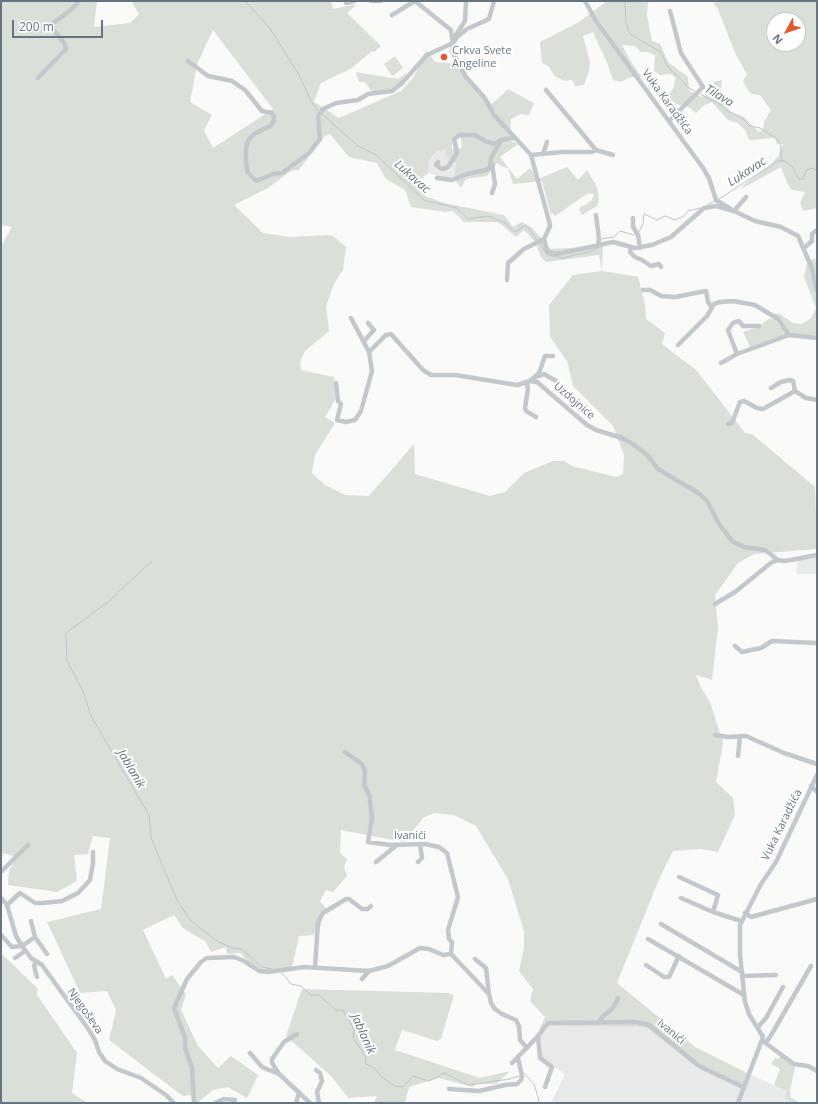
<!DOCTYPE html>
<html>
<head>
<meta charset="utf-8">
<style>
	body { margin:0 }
	#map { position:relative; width:818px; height:1104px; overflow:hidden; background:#fafaf8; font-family:"Open Sans",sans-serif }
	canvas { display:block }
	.frame { position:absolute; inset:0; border:2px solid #657683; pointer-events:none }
	.north { position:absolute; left:766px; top:12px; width:40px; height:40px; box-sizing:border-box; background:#fff; border:1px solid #c1c8cd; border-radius:50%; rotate:230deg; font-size:11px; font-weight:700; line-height:16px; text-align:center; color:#657683 }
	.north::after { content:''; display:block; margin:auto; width:14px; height:18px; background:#e4572e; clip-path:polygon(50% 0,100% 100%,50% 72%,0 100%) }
	.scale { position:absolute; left:12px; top:20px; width:91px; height:18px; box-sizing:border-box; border:2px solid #657683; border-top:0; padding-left:5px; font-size:12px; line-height:14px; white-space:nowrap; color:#657683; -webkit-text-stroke:3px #fff; paint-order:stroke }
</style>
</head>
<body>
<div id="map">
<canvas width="818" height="1104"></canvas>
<div class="frame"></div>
<div class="north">N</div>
<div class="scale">200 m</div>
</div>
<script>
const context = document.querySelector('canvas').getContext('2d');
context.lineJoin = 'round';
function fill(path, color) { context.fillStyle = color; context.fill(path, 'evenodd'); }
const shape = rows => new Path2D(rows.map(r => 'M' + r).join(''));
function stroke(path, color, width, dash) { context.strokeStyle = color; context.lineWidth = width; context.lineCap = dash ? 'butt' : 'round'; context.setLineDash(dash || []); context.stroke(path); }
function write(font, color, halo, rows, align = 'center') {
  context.font = font + ' "Open Sans",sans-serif'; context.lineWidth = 4; context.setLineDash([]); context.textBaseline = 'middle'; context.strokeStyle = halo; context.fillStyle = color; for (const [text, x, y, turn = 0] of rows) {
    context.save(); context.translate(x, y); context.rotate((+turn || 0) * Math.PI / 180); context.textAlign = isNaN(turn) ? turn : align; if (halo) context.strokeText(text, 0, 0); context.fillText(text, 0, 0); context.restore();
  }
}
fill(shape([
	[447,150,456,163,454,178,456,181,428,173,429,162,437,151],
	[817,557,817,574,796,574,798,560],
	[548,1026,645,1027,696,1066,736,1086,743,1089,749,1074,787,1091,789,1100,788,1103,551,1103,565,1074,541,1057,539,1037]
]), '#e8e9e9');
fill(shape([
	[1,1,72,1,76,3,77,1,97,1,94,27,130,23,139,14,131,1,331,1,333,9,357,4,347,13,381,46,374,52,372,51,352,68,321,83,314,102,339,118,401,91,414,77,426,50,435,62,456,64,492,104,508,89,534,103,529,115,521,114,511,119,510,141,518,144,500,157,517,179,530,168,538,179,567,167,578,180,587,170,597,187,599,199,597,206,582,215,579,210,581,206,586,205,592,200,594,194,588,193,555,216,553,213,551,215,542,181,513,184,508,168,503,167,497,163,487,176,466,179,461,188,454,178,456,163,447,159,446,150,437,151,429,161,428,173,415,184,418,190,425,196,444,203,504,215,513,227,522,222,532,228,551,249,603,246,602,271,638,277,645,304,646,319,665,333,662,344,697,371,745,433,752,434,815,487,817,549,754,554,738,563,715,595,718,628,712,680,696,675,701,688,710,702,723,743,716,782,733,798,735,815,718,852,701,849,673,851,660,877,617,983,695,1047,749,1074,743,1089,696,1066,645,1027,548,1026,539,1037,539,1030,545,1017,530,1001,533,989,519,971,524,948,524,931,508,879,476,826,454,815,435,813,424,817,404,842,341,830,340,853,347,859,344,867,347,876,333,892,326,890,320,901,328,911,322,916,321,926,316,926,314,935,299,936,292,967,264,972,248,962,241,953,227,954,226,947,211,952,206,942,183,928,174,915,143,930,166,979,172,975,186,994,181,1010,198,1046,218,1068,231,1056,258,1075,247,1098,228,1087,213,1090,197,1103,190,1095,183,1096,172,1088,109,1040,116,1010,107,991,80,993,47,922,101,909,110,838,93,836,88,854,74,855,77,881,57,892,8,885,9,870,17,857,3,853,1,861,1,246,12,227,1,225],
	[213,30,273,109,213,148,204,130,212,115,190,102,197,64],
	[330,134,349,157,377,163,386,179,405,190,411,207,445,212,453,211,464,222,498,222,516,237,524,230,535,242,541,257,546,262,599,255,602,271,573,275,549,305,550,337,567,361,573,386,613,426,624,455,623,474,616,477,572,466,564,461,553,461,524,473,505,492,490,496,415,474,414,444,369,496,345,495,325,485,312,473,315,455,335,423,325,417,335,400,334,377,301,370,300,362,305,351,329,331,326,306,334,284,343,270,346,247,332,235,290,237,263,233,234,205,268,188,291,171,299,170,324,137],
	[461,138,462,148,452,149,452,139],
	[607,1,648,1,647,16,652,41,660,44,668,62,688,77,689,90,701,97,714,94,714,82,722,80,721,93,727,107,733,114,744,117,759,132,763,130,764,122,771,110,760,95,752,94,747,89,743,81,747,74,736,55,717,7,714,5,715,1,817,1,817,208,803,211,800,203,805,192,792,190,788,185,781,167,741,189,745,184,771,164,778,156,783,144,777,144,775,138,749,140,745,130,738,123,728,120,712,102,703,106,696,113,687,106,679,105,661,96,662,92,670,93,674,87,675,77,670,74,660,75,654,71,655,55,648,52,641,52,635,46,622,45,633,65,642,77,631,77,621,82,613,80,608,65,593,32,583,36,590,62,589,70,584,85,575,86,572,80,564,81,555,76,548,66,542,63,540,42,579,22],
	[774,20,798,20,798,44,774,44],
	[395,56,403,68,392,76,384,64],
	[356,72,398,79,407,72,401,82,388,91,372,92,365,82,359,82],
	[815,258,817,272,817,337,793,335,772,314,780,314,793,323,802,324,811,318,816,308,804,277,807,263],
	[769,319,774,319,787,334,750,347,743,332,755,328],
	[1,953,38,989,37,995,77,1053,72,1093,87,1103,1,1103],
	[302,989,448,993,454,995,441,1039,437,1041,402,1030,395,1050,480,1078,510,1071,496,1084,477,1084,472,1087,439,1078,409,1087,405,1103,374,1103,377,1096,348,1098,332,1077,286,1036],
	[781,1055,795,1067,790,1091,791,1098,797,1101,797,1103,788,1103,789,1100,785,1098,787,1091,774,1085,780,1069,771,1064,775,1058,778,1059]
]), '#dadfd7');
stroke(shape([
	[245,1,269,27,299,75,311,101,318,111],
	[625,1,626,23,630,34,661,52,668,67,689,88,695,91],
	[700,94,721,105,727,111,741,117,750,126,760,128,777,139,781,146,781,159,792,166,799,179,803,179,806,170,811,168,817,170],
	[322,114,358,146,376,155,424,200,457,208,468,219,488,216,505,223,515,232,526,225,537,240],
	[719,199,778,161,784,161],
	[707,205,715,201],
	[639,232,643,224,644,214,657,220,665,216,675,220,684,216,688,211,700,208],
	[601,239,614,237,620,231,634,235],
	[540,244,547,255,563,258,592,251,599,247],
	[152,561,109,601,66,633,67,661,83,691,91,716,149,815,151,838,177,900,191,921,217,941,232,948,242,949,262,967,272,969],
	[282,973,291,984,301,986,311,995,319,995,336,1010,343,1010,354,1029,353,1037,365,1056,366,1064,373,1067,382,1077,395,1086,403,1087,413,1076,429,1081,444,1073,468,1085,510,1079,519,1076],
	[524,1073,534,1084,539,1101,538,1103],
	[1,1101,2,1103]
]), '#bbc7cb', 1);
stroke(shape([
	[371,1,381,1],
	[415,1,451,30,453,43],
	[494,1,489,19,467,29,457,37,453,43,452,51,466,77,484,97,494,115,531,155,549,221,550,226,544,239,547,251,554,254,562,253,613,242,635,248,652,245,671,237,704,208,716,206,734,211,746,197],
	[585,1,596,21,703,168,709,178,716,200,734,211,755,221,781,227,798,236,811,266,817,290],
	[346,3,354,1],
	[392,15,415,1],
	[454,38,465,21,466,1],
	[188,61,208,76,232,81,245,90,262,111,272,113,274,116,274,121,270,126,254,134,249,139,246,147,246,163,248,173,256,181,273,174,282,173,309,153,320,139,318,116,323,109,336,103,358,100,368,94,392,91,401,84,427,55,453,43],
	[38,78,66,49,65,44,52,28,52,24,72,9,79,1],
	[669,121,703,87,681,53,670,11],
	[596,150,613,155],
	[543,154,547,142],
	[531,155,562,152,592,152,596,150,546,90],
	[438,162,436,165,442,169,448,167,457,153,454,139,460,135,475,135,485,141,495,144,501,140],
	[492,164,495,184,492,193],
	[437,178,452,180,467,174,486,170,490,167,491,158,501,140,514,138],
	[596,215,599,239,598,245],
	[633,218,633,227,638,235,640,248],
	[631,248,630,252,635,257,642,260,651,266,659,264,661,267],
	[804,248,812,241,812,234,817,230],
	[507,280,508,263,524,249,544,239],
	[643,290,650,290,661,296,675,297,706,291,708,302,712,307],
	[364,341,374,330,368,323],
	[678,345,707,316,714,304,720,302,733,301,755,305,778,319,789,335],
	[369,352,386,335,391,334,423,370,431,375,455,375,517,385,530,381,537,382,587,425,596,430,622,438,633,444,647,455,658,469,700,494,707,501,719,524,732,541,744,547,765,550,778,560,785,561,817,555],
	[737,354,728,330,733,323,739,321,743,326,759,326],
	[721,363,737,354,789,335,817,338],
	[536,377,544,374,558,382],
	[530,381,539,373,545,356,553,356],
	[336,383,338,401,341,404,337,420,346,422,355,420,361,411,372,371,369,352,351,318],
	[527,383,528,389,525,408,526,411,536,417],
	[771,388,781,382,790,380,793,381,795,391],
	[728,424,732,423,740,402,744,401,757,408,763,409,795,391,806,398,817,400],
	[715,604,735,592,772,562,778,560],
	[735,646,742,652,761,648,772,641,817,643],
	[715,735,728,737,746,736,784,753,817,764],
	[345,752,362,764,365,771,364,784,370,797,370,803,372,817,368,842,390,845,425,844,439,847,447,853,458,897,448,930,449,939,452,942,451,954],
	[738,756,740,736],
	[811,786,817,792],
	[376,862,397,845],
	[418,862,422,858,420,844],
	[1,872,28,845],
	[679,877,718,895,713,912],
	[1,898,7,905,16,936,22,946,31,958,42,965,89,1030,95,1040,99,1052,105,1061,117,1069,141,1078,166,1095,174,1103],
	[681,898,713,912,741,921],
	[7,905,20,893,35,903,43,903,62,901,78,893,90,880,93,863,93,852],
	[745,913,751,917,817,899],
	[31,921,35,937,47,954],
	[661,924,742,972],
	[1,935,12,947,22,946,35,937],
	[648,939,744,995],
	[15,958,25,951],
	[475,959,486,968,489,994],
	[36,962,34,966,37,977],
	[646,965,664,977,669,977,679,956],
	[315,967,318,922,323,913,346,899,349,899,362,909,368,909,371,906],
	[742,976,776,975],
	[362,979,369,971],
	[600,1022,601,1018,613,1008,618,998],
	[758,1027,766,1018,783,987],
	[297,1034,284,1042,272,1059,272,1063,279,1074,310,1103],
	[538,1036,540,1058,552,1067,545,1087],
	[764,1042,794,1064,808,1066,817,1071],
	[765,1043,770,1037,811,966],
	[250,1053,262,1067,279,1074],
	[512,1063,538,1036,548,1023,635,1022,649,1025,699,1066,743,1087],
	[316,1070,320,1073,322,1081,317,1092,319,1103],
	[449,1089,479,1091,505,1085,517,1084,521,1080,522,1076,518,1058],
	[194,1103,192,1068,185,1048,185,1038,174,1008,187,979,201,962,207,958,234,957,244,961,259,971,268,972,304,967,369,971,388,966,420,948,429,949,443,955,451,954,489,994,491,1003,495,1009,502,1014,516,1020,519,1026,520,1040,527,1048],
	[215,1103,224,1099,235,1100],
	[296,1103,299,1092],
	[738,1103,763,1037,749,1014,745,1002,740,955,740,925,761,884,776,862,817,775]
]), '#c3c8cc', 4.5);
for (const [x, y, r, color] of [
	[444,57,4,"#e4572e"]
]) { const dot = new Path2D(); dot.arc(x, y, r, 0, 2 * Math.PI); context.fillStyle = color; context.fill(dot); stroke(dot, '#fff', 1.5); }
write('11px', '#657683', '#fff', [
	["Crkva Svete",452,51],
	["Angeline",452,64]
], 'left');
write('11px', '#657683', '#fff', [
	["Vuka Karadžića",667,102,54],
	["Uzdojnice",574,401,41],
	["Vuka Karadžića",782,825,-64],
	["Ivanići",410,836],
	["Njegoševa",85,1011,55],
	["Ivanići",671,1032,40]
]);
write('italic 12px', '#60757c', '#fff', [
	["Tilava",719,96,31],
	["Lukavac",747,172,-33],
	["Lukavac",412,177,42],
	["Jablanik",131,769,59],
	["Jablanik",363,1034,66]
]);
</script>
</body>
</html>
